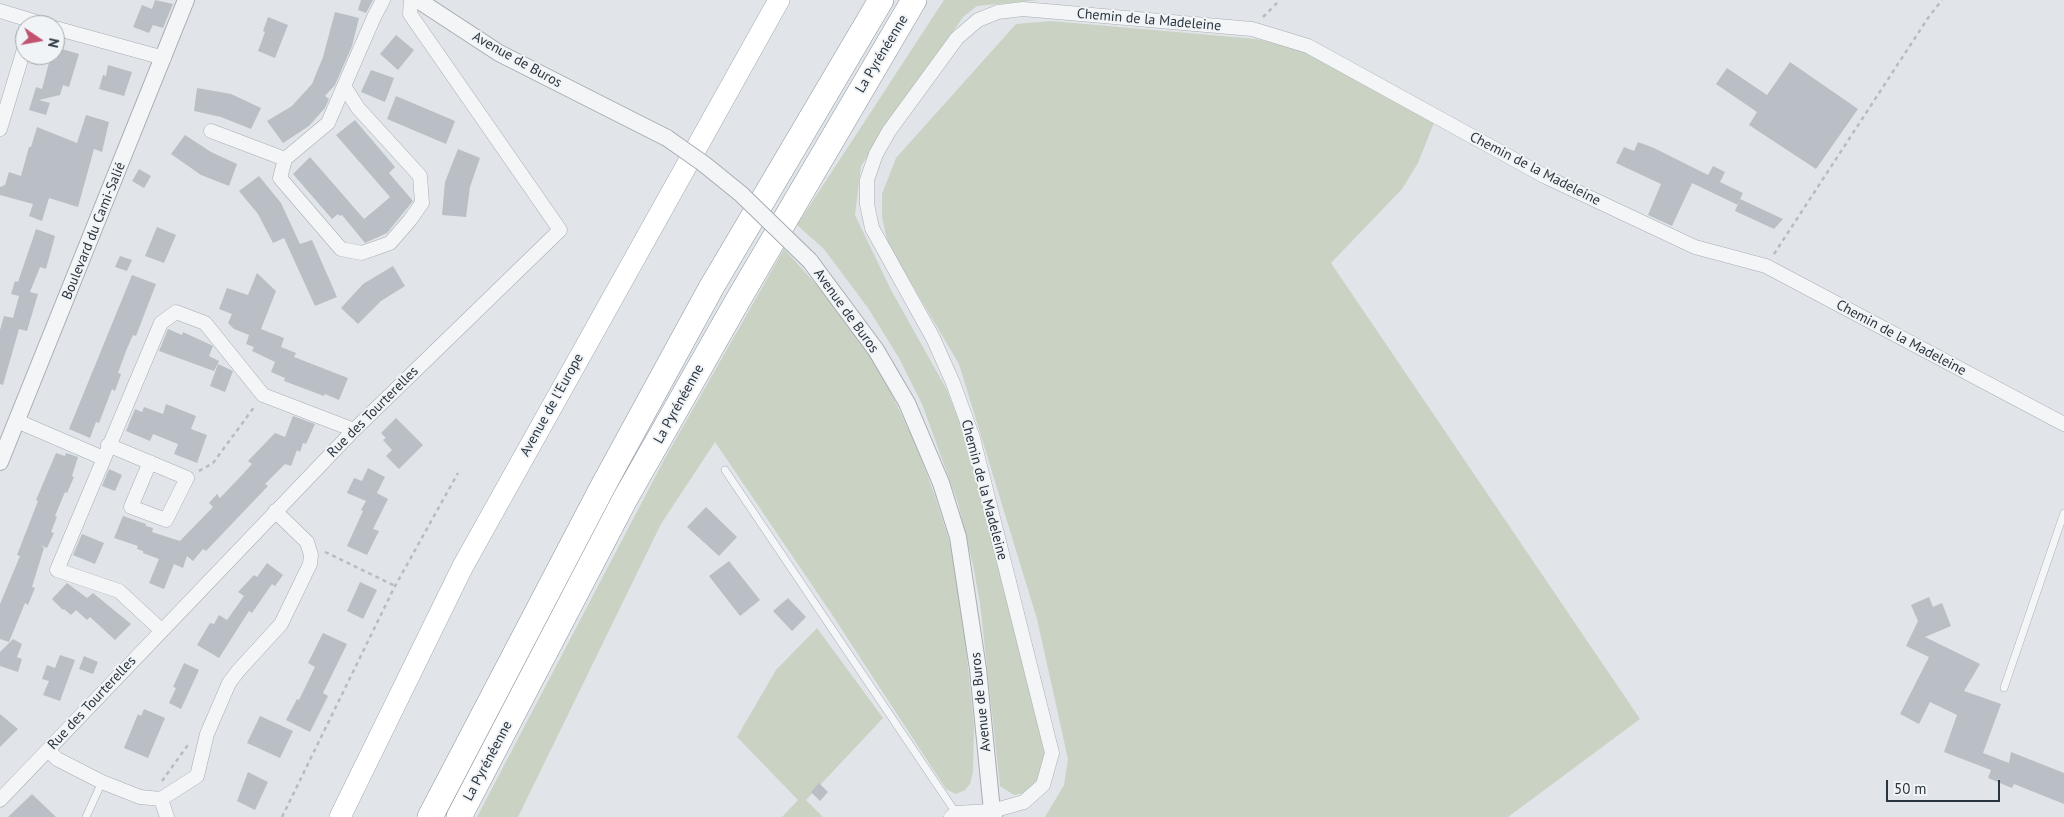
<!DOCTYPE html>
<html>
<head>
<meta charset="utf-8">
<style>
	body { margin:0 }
	#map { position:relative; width:2064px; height:817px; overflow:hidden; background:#e1e5e9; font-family:"PT Sans",sans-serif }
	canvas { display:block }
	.north { position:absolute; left:15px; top:15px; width:50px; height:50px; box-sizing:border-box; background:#f1f4f6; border:1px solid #a2a8ad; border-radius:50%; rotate:102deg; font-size:14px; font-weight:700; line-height:20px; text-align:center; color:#2b353f }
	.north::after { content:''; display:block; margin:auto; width:18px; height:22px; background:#c15371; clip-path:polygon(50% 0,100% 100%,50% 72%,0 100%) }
	.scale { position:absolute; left:1886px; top:780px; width:114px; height:22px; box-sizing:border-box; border:2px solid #2b353f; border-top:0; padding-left:6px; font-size:15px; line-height:18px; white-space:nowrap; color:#2b353f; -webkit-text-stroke:4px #f1f4f6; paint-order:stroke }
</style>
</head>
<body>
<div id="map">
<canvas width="2064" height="817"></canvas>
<div class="north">N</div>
<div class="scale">50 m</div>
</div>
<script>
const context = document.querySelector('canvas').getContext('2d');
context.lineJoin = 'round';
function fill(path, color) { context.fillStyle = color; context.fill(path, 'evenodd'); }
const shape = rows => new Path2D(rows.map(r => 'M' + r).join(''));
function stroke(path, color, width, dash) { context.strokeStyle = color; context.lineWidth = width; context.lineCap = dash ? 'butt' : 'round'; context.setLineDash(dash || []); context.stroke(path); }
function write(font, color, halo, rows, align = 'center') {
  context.font = font + ' "PT Sans",sans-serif'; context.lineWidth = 4; context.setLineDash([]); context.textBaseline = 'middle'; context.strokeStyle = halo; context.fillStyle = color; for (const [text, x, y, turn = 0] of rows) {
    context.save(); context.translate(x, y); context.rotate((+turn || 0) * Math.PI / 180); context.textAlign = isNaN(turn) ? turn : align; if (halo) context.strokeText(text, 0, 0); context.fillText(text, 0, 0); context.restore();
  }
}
fill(shape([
	[944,0,1039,0,977,6,963,17,861,166,855,215,891,290,947,390,966,439,1046,755,1042,770,1035,784,1024,793,1014,795,1000,786,980,603,973,565,958,503,922,404,899,358,868,308,824,249,797,225],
	[1051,21,1256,39,1287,46,1317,55,1435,120,1418,163,1402,189,1331,263,1640,719,1508,817,1045,817,1064,785,1068,759,1037,619,959,364,888,244,882,217,882,194,896,158,1016,24],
	[784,249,834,304,883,376,917,447,935,496,949,540,961,600,974,725,973,772,970,784,965,790,956,794,946,789,831,613,715,442,661,524,518,817,477,817,664,460],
	[817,628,883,718,806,800,823,817,782,817,798,800,737,737,776,670]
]), '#c9d2c3');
fill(shape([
	[155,0,173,4,163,28,153,25,149,33,133,27,142,5,152,9],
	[361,0,373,0,366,13,358,10],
	[335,12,359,18,352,46,335,85,325,96,329,99,325,108,309,126,283,143,267,121,292,106,312,84,323,57],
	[268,17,288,25,275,58,258,51,265,32,263,31],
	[396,35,414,50,398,70,380,54],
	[55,47,79,54,69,87,63,85,60,95,39,100,50,103,46,115,29,110,36,87,42,89,51,55,55,55],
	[1790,62,1858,109,1816,169,1749,125,1757,112,1716,84,1727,68,1767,95],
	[108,65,132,72,124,96,99,89,103,75,106,76],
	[371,70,394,78,385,102,361,92],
	[197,88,231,94,261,108,251,129,221,117,194,111],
	[396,96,455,121,446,144,387,119],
	[86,115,109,122,102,152,94,149,78,207,49,198,42,221,29,216,33,204,0,195,0,187,5,185,9,172,21,176,29,147,31,147,37,127,77,143],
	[355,120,395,167,389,173,413,201,387,233,365,243,342,215,340,216,338,214,332,219,293,174,310,157,364,219,382,204,390,197,336,135],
	[185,135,211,152,237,164,229,186,201,175,171,154],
	[1638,142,1654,148,1708,175,1713,166,1725,172,1720,182,1743,193,1740,199,1783,219,1774,229,1735,211,1740,199,1738,205,1692,183,1672,226,1648,215,1661,184,1616,163,1624,147,1634,151],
	[458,149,480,158,470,187,466,217,442,215,445,182],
	[139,169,151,176,144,188,132,181],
	[259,176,281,203,300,244,312,240,337,297,315,306,284,238,273,243,258,214,239,191],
	[157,227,176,235,164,263,145,256],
	[36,229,55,236,46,269,40,267,30,292,38,294,27,331,19,329,3,385,0,384,0,330,4,316,13,318,19,296,11,294,15,281,18,282],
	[120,256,132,260,127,271,115,267],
	[393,266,405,286,381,301,358,324,341,308,363,284],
	[257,273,276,291,261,329,284,338,281,347,296,353,294,357,348,378,339,400,325,394,324,396,284,381,285,378,271,372,275,362,252,351,254,347,246,344,249,335,234,329,228,323,232,314,219,309,227,288,248,295],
	[132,275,156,284,136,336,133,335,126,351,118,373,121,374,115,391,112,389,99,423,96,422,90,438,69,429],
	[168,329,182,335,183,332,211,345,213,346,209,356,219,361,214,371,159,351],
	[218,364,233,371,225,392,210,386],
	[166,404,196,416,191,429,207,435,197,463,174,454,178,444,153,434,150,441,126,431,135,409,142,412,144,407,163,414],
	[293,416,315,424,306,444,303,443,300,452,297,450,291,466,285,464,265,484,268,486,206,551,203,549,193,561,187,556,183,568,174,564,164,589,149,583,159,559,143,553,143,551,137,549,138,546,114,538,123,516,146,524,146,526,153,528,152,532,180,541,213,507,209,503,217,494,220,498,242,475,252,464,248,461,275,433,285,437],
	[396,418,423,445,399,469,386,456,392,450,383,440,386,438,381,433],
	[56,453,65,456,66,453,78,457,72,476,74,477,67,493,65,492,55,516,57,517,51,532,54,533,47,548,41,545,44,548,32,587,35,588,28,605,25,603,9,642,0,639,0,604,20,556,17,555,38,501,36,500],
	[368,468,385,477,377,493,388,499,373,529,379,531,367,555,347,546,363,511,361,510,366,501,347,493,354,478,362,481],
	[109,469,122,475,115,491,102,486],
	[706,507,737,537,719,556,687,527],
	[82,534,104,543,95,564,73,555],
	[729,561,760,600,740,616,709,576],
	[267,563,283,575,275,586,272,584,252,613,249,611,219,658,197,645,210,623,214,624,219,615,227,620,244,596,238,592,254,575,257,577],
	[360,582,377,590,363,619,347,611],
	[67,583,87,598,93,593,131,624,115,640,90,617,87,620,76,610,71,615,64,609,63,610,52,599],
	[1929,597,1933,607,1942,603,1951,626,1925,637,1980,664,1964,691,2001,704,1983,753,2009,763,2011,752,2064,773,2064,804,2014,784,2012,788,1988,778,1991,770,1944,752,1957,715,1930,702,1919,724,1900,714,1929,657,1906,646,1918,621,1911,605],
	[788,598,806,617,792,631,773,611],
	[323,633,347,644,323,693,328,696,310,732,286,720,297,699,299,700,315,667,308,663],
	[13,639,22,644,17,657,22,659,18,672,0,666,0,652],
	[60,655,75,660,60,701,43,695,49,681,42,679,47,665,55,668],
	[84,656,98,662,93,674,79,669],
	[184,663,199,670,181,709,169,703,176,688,173,687],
	[144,709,165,718,148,758,124,748,138,714,141,716],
	[0,714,18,729,0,747],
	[260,716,293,731,280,758,247,743],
	[248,772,268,782,255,810,237,801],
	[819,783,828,792,820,801,811,792],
	[32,794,56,817,8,817]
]), '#b9bfc5');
const service = shape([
	[725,470,956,813],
	[2004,688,2064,513],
	[86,817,102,782]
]);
const minor = shape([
	[0,11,46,25],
	[55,28,164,58],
	[344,86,358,108,420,176,422,203,410,220,390,243,362,253,341,249,280,178,285,159,328,123,344,86,374,17,383,0],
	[0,129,25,46],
	[211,131,285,159],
	[17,421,103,458],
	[108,445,187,478,166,520,131,507,150,462],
	[161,630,119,591,57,570,161,323,176,312,205,323,263,395,354,430],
	[48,750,57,759,102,782,140,797,161,799,197,776,207,734,229,683,238,671,281,624,310,564,311,555,307,542,275,511],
	[161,799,167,817],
	[0,800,354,430,560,230,410,14,411,0],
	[951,817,956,813,992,811,1024,802,1043,785,1052,753,973,438,953,383,933,338,872,228,867,204,867,180,876,154,889,131,957,38,978,20,998,12,1023,9,1252,29,1308,46,1546,177,1695,247,1766,266,2064,424]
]);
const tertiary = shape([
	[418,0,499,53,667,138],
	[810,261,876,350,907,403,941,483,958,537,978,669,992,811,994,817],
	[0,462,186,0]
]);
const primary = shape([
	[340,817,463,566,779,0]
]);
const motorway = shape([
	[430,817,603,486,711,288,881,0],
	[459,817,625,499,738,300,914,0]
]);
stroke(service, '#a7adb3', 8);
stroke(minor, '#a7adb3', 15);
stroke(tertiary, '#a7adb3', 18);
stroke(primary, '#a2abb3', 22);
stroke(motorway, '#8a949e', 26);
stroke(shape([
	[1263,17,1280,0],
	[1774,254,1928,18,1942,0],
	[199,471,213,463,255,406],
	[325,552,395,586],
	[162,781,190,742],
	[282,817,395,586,458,473]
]), '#b8bbc0', 2.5, [4, 4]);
stroke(service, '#f4f5f7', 7);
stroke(minor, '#f4f5f7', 14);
stroke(tertiary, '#f4f5f7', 16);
stroke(primary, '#fff', 21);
stroke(motorway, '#fff', 25);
const tertiaryBridge = shape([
	[667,138,704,164,741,194,810,261]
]);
stroke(tertiaryBridge, '#a7adb3', 18, []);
stroke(tertiaryBridge, '#f4f5f7', 16);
write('14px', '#2b353f', '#f1f4f6', [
	["Chemin de la Madeleine",1149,20,5],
	["La Pyrénéenne",882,54,-59],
	["Avenue de Buros",517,60,29],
	["Chemin de la Madeleine",1535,169,27],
	["Boulevard du Cami-Salié",94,231,-68],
	["Avenue de Buros",846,311,54],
	["Chemin de la Madeleine",1901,338,28],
	["La Pyrénéenne",679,404,-61],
	["Avenue de l'Europe",552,405,-61],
	["Rue des Tourterelles",373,412,-45],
	["Chemin de la Madeleine",984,490,75],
	["Avenue de Buros",981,702,-96],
	["Rue des Tourterelles",92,703,-47],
	["La Pyrénéenne",488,761,-62]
]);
</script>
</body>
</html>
